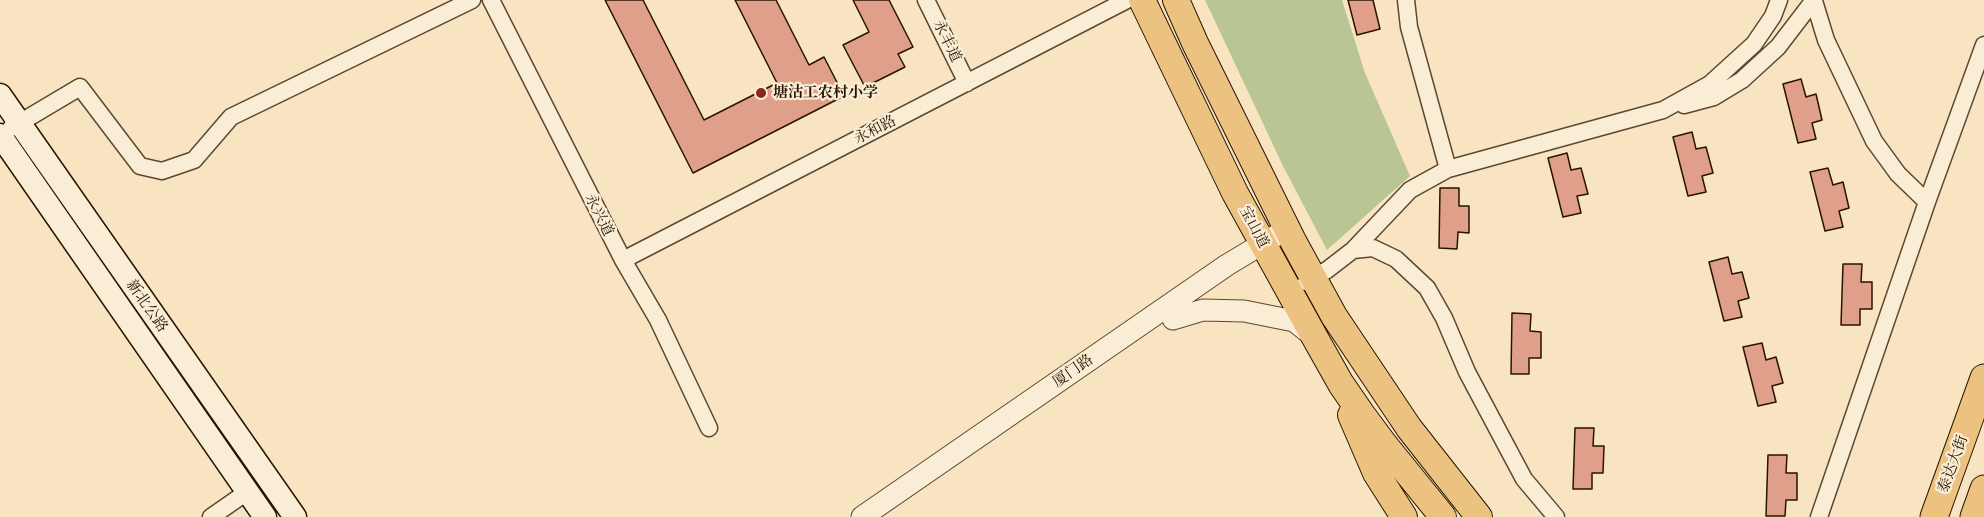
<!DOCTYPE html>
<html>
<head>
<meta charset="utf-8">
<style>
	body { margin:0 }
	canvas { display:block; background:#f8e4c0 }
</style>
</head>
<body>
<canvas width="1984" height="517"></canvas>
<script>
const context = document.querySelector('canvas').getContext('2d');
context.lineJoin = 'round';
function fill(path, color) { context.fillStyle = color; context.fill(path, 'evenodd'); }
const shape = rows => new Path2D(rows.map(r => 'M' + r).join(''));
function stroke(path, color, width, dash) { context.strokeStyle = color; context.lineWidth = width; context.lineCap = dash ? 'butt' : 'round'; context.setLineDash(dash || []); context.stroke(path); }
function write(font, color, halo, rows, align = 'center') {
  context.font = font + ' "Libre Caslon Text","Noto Serif SC",serif'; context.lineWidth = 4.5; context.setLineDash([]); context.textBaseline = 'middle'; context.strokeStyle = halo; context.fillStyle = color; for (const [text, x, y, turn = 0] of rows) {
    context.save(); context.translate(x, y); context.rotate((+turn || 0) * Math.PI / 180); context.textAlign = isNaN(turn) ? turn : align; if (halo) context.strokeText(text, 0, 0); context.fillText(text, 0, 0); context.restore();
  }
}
fill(shape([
	[1205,0,1342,0,1365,73,1410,176,1327,250,1283,166]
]), '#b9c595');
const building = shape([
	[605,0,643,0,704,120,777,83,735,0,776,0,809,65,824,57,844,96,693,173,605,0],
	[853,0,889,0,913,47,898,54,905,67,865,87,843,45,869,32,853,0],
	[1348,0,1373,0,1380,29,1357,35,1348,0],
	[1801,79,1806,97,1816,94,1822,120,1812,123,1816,139,1798,143,1783,84,1801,79],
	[1692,132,1696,149,1706,147,1713,173,1702,176,1706,192,1688,196,1673,137,1692,132],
	[1567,153,1571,170,1581,168,1588,194,1577,196,1581,213,1563,217,1548,158,1567,153],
	[1828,168,1833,185,1843,182,1849,208,1839,211,1843,227,1825,231,1810,172,1828,168],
	[1440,188,1459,188,1459,206,1469,206,1469,233,1458,232,1457,249,1439,248,1440,188],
	[1728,257,1732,274,1742,272,1749,298,1738,301,1742,317,1724,321,1709,262,1728,257],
	[1843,264,1862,264,1861,282,1872,282,1872,309,1860,309,1860,325,1841,325,1843,264],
	[1512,313,1531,314,1530,331,1541,332,1541,358,1529,358,1529,374,1511,374,1512,313],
	[1762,343,1766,360,1776,357,1783,383,1772,386,1776,402,1758,406,1743,347,1762,343],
	[1575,428,1594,428,1593,446,1604,446,1603,473,1592,473,1592,489,1573,489,1575,428],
	[1768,455,1787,455,1786,473,1797,473,1797,500,1786,500,1785,516,1766,516,1768,455]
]);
fill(building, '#e09f88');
stroke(building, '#281400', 1.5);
const minor = shape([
	[491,0,623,260,658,320,709,428],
	[926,0,967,83],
	[1406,0,1409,27,1448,169],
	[1814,1,1826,40,1874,141,1898,174,1927,202],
	[1684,105,1714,97,1742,80,1778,47,1814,0],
	[11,128,80,87,140,166,162,171,194,160,231,117,472,0],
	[1353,250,1373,248,1396,259,1427,288,1444,318,1467,372,1524,479,1556,517],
	[623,260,1127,0],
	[1306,282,1327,270,1353,250,1410,190,1448,169,1663,110,1710,84,1754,44,1773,16,1779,0],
	[211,517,247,492],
	[1819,517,1927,202,1984,45]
]);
const tertiary = shape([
	[1173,319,1203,310,1244,311,1294,321,1312,335],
	[862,517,1227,265,1287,229]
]);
const secondary = shape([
	[0,95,295,517],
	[0,135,265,517]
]);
const primary = shape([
	[1142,0,1235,193,1314,336,1341,384,1361,413,1384,444,1443,517],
	[1176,0,1195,43,1293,241,1334,316,1409,428,1479,517],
	[1351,415,1376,473,1404,517]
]);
const trunk = shape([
	[1934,517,1984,378],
	[1974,517,1984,489]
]);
stroke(minor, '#5c4830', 19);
stroke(tertiary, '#5c4830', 23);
stroke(secondary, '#281400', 25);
stroke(primary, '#281400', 28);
stroke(trunk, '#281400', 29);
stroke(minor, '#faedd6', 16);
stroke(tertiary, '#faedd6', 21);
stroke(secondary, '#faedd6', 22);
stroke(primary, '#ecc280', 26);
stroke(trunk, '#ecc280', 27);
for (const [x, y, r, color] of [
	[761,93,6,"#8f2418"]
]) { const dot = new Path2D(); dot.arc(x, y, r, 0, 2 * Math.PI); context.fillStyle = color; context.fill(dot); stroke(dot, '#faedd6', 2); }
write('15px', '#281400', '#faedd6', [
	["永丰道",947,41,64],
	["永和路",875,130,-27],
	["永兴道",599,215,63],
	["宝山道",1254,227,62],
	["新北公路",147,306,55],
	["厦门路",1073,371,-35],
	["泰达大街",1953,464,-70]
]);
write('bold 15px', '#281400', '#faedd6', [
	["塘沽工农村小学",773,93]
], 'left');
</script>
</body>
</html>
